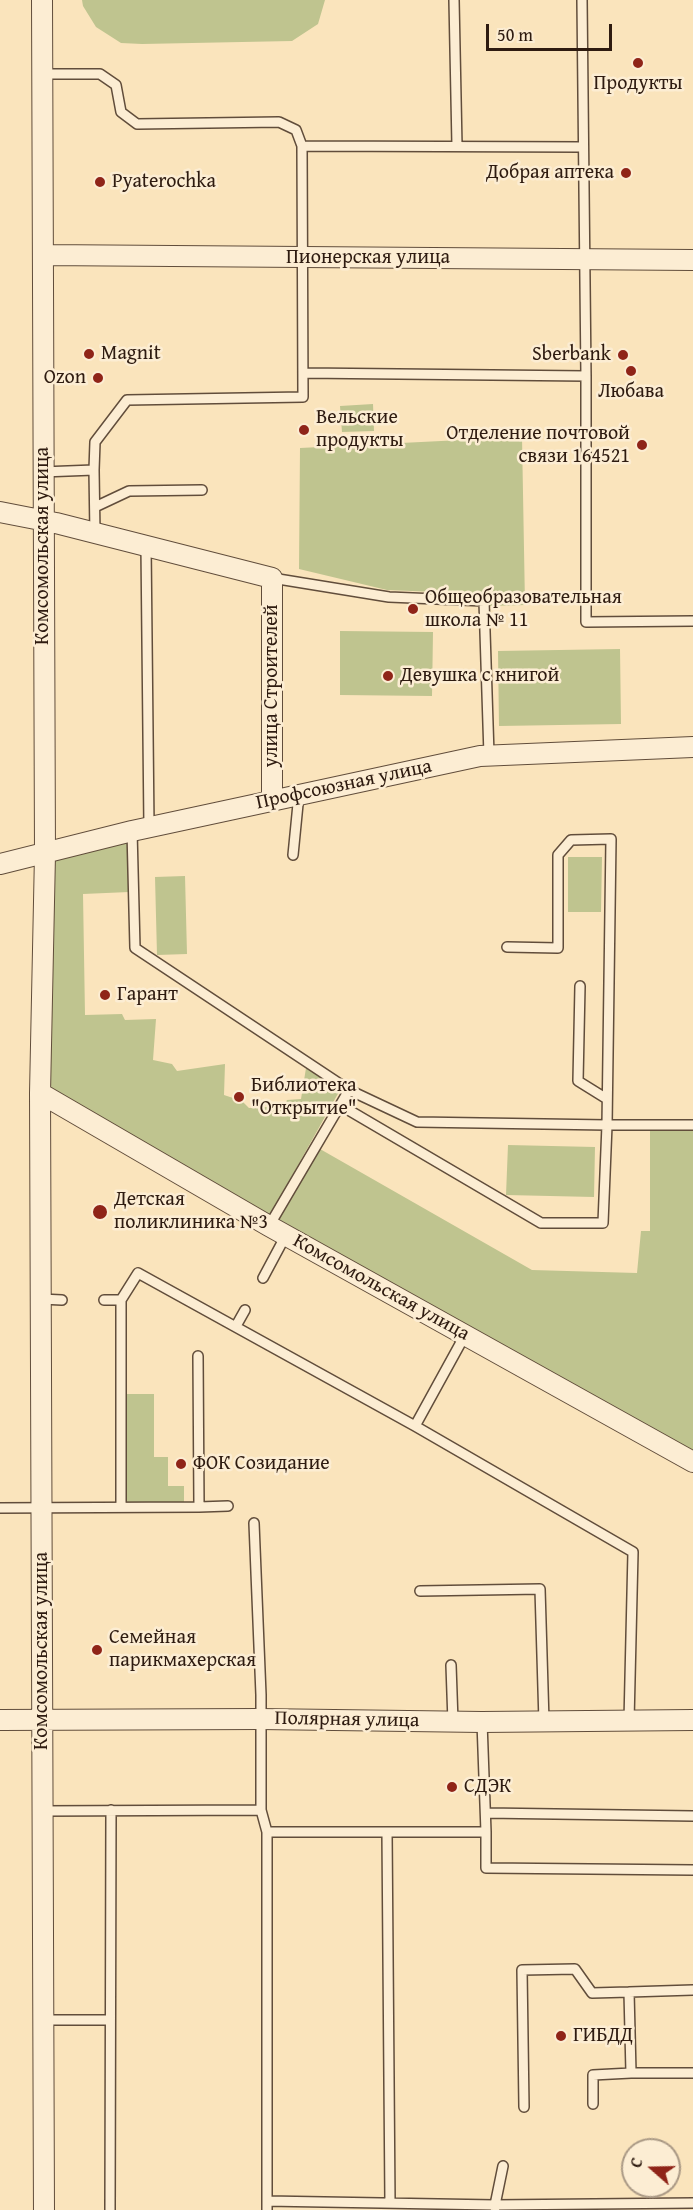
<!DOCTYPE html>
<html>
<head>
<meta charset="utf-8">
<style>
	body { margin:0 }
	#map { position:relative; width:693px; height:2210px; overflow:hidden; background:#fae4bc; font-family:"Gentium Book Plus",serif }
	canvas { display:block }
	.north { position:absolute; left:621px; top:2138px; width:60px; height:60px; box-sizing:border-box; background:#fcedd3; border:2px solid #aa9985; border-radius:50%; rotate:290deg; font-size:16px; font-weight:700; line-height:24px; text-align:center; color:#2e1b10 }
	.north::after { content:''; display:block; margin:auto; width:21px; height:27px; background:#8f2418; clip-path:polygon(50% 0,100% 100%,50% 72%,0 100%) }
	.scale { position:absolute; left:486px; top:24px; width:126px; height:27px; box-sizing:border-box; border:3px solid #2e1b10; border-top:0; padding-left:8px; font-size:18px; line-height:21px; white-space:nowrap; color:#2e1b10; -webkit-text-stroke:4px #fcedd3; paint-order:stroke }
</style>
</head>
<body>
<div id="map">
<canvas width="693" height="2210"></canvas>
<div class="north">С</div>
<div class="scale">50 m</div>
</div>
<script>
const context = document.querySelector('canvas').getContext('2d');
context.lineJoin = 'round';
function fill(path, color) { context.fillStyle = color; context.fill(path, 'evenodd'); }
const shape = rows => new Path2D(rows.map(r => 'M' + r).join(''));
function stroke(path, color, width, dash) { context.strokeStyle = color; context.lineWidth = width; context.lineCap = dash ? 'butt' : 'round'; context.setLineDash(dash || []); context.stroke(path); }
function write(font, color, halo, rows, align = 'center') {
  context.font = font + ' "Gentium Book Plus",serif'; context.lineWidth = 5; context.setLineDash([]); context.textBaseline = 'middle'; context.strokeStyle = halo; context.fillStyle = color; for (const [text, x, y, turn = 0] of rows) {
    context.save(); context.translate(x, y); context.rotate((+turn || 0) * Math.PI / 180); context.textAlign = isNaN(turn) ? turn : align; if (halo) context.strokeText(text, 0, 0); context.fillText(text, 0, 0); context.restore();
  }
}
fill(shape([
	[82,0,325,0,318,24,292,41,142,44,121,43,96,27,83,6],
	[373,404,374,431,342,432,340,406],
	[522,437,525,605,489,606,484,594,387,590,299,569,300,448],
	[340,631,433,632,432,696,340,695],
	[620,649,621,724,499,726,498,651],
	[127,837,129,892,83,894,85,1015,122,1014,125,1020,156,1019,153,1060,172,1064,177,1071,225,1064,224,1095,242,1101,249,1108,284,1106,287,1100,301,1099,306,1068,340,1090,269,1217,46,1090,49,860],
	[568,857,602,857,601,912,568,912],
	[185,876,187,954,157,955,155,877],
	[650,1129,693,1130,693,1457,276,1223,320,1149,532,1270,637,1273,641,1231,650,1231],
	[508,1145,595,1147,594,1197,506,1195],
	[123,1394,154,1394,154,1457,168,1457,168,1486,184,1486,184,1502,124,1503]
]), '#bfc48f');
const service = shape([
	[454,0,457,146],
	[42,74,100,74,116,85,121,112,137,124,279,122,296,130,302,146],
	[304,373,586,376,582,0],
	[586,376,586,622,693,621],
	[94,470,95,534],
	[42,472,94,470,95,442,127,400,303,397,302,146,582,147],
	[95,507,129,491,202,490],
	[146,546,149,827],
	[272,578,389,597,484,601,489,755],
	[132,831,135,948,349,1090,417,1122,607,1125,611,839,571,840,558,855,558,948,507,947],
	[293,855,299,794],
	[580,986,578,1081,607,1099],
	[340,1105,541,1223,603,1223,607,1125,693,1125],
	[269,1226,349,1090],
	[263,1278,286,1235],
	[41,1299,62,1300],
	[104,1300,121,1300,121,1507],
	[121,1300,138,1273,415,1426,633,1552,629,1721],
	[236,1326,245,1310],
	[415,1426,465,1335],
	[199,1507,228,1506],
	[0,1508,199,1507,198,1356],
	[254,1523,261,1695,261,1810,267,1832,267,2210],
	[420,1591,540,1589,544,1722],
	[451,1665,453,1722],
	[43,1811,261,1810],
	[486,1813,693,1816],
	[267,1832,486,1832,482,1722],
	[387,1832,390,2203],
	[486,1832,486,1868,693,1870],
	[693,1990,629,1992,631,2073,693,2073],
	[43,2020,110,2020],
	[593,2104,593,2075,631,2073],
	[524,2107,522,1970,575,1969,592,1993,629,1992],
	[503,2166,495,2205,693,2203],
	[267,2201,495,2205,495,2208],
	[110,2210,111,1810]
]);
const minor = shape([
	[42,0,45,854,40,1093,44,2210],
	[43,255,693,260],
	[0,512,56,523,272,578,272,793],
	[0,864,132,831,480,756,693,747],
	[40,1093,269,1226,693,1462],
	[0,1720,260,1719,482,1722,693,1720]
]);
stroke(service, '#614d3b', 12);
stroke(minor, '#614d3b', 22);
stroke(service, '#fcedd3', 9);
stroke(minor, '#fcedd3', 20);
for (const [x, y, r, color] of [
	[638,63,6,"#8f2418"],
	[626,173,6,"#8f2418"],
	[100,182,6,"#8f2418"],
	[89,354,6,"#8f2418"],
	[623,355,6,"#8f2418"],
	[631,371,6,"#8f2418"],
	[98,378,6,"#8f2418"],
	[304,430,6,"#8f2418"],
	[642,445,6,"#8f2418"],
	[413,609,6,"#8f2418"],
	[388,676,6,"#8f2418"],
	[105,995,6,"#8f2418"],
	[239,1097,6,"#8f2418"],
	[100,1212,8,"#8f2418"],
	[181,1464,6,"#8f2418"],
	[97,1650,6,"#8f2418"],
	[452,1787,6,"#8f2418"],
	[561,2036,6,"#8f2418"]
]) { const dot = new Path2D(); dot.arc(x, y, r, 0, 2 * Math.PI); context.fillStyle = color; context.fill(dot); stroke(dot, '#fcedd3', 2); }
write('20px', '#2e1b10', '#fcedd3', [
	["Продукты",638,84,"center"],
	["Добрая аптека",614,173,"right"],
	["Pyaterochka",112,182],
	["Magnit",101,354],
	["Sberbank",611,355,"right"],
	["Ozon",86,378,"right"],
	["Любава",631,392,"center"],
	["Вельские",316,418],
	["продукты",316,441],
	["Отделение почтовой",630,434,"right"],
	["связи 164521",630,457,"right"],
	["Общеобразовательная",425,598],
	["школа № 11",425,621],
	["Девушка с книгой",400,676],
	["Гарант",117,995],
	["Библиотека",251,1086],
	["\"Открытие\"",251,1109],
	["Детская",114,1200],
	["поликлиника №3",114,1223],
	["ФОК Созидание",193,1464],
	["Семейная",109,1638],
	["парикмахерская",109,1661],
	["СДЭК",464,1787],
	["ГИБДД",573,2036]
], 'left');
write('20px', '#2e1b10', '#fcedd3', [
	["Пионерская улица",368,258],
	["Комсомольская улица",43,546,-90],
	["улица Строителей",272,686,-90],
	["Профсоюзная улица",344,785,-12],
	["Комсомольская улица",381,1288,29],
	["Комсомольская улица",42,1651,-90],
	["Полярная улица",347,1720,1]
]);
</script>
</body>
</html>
